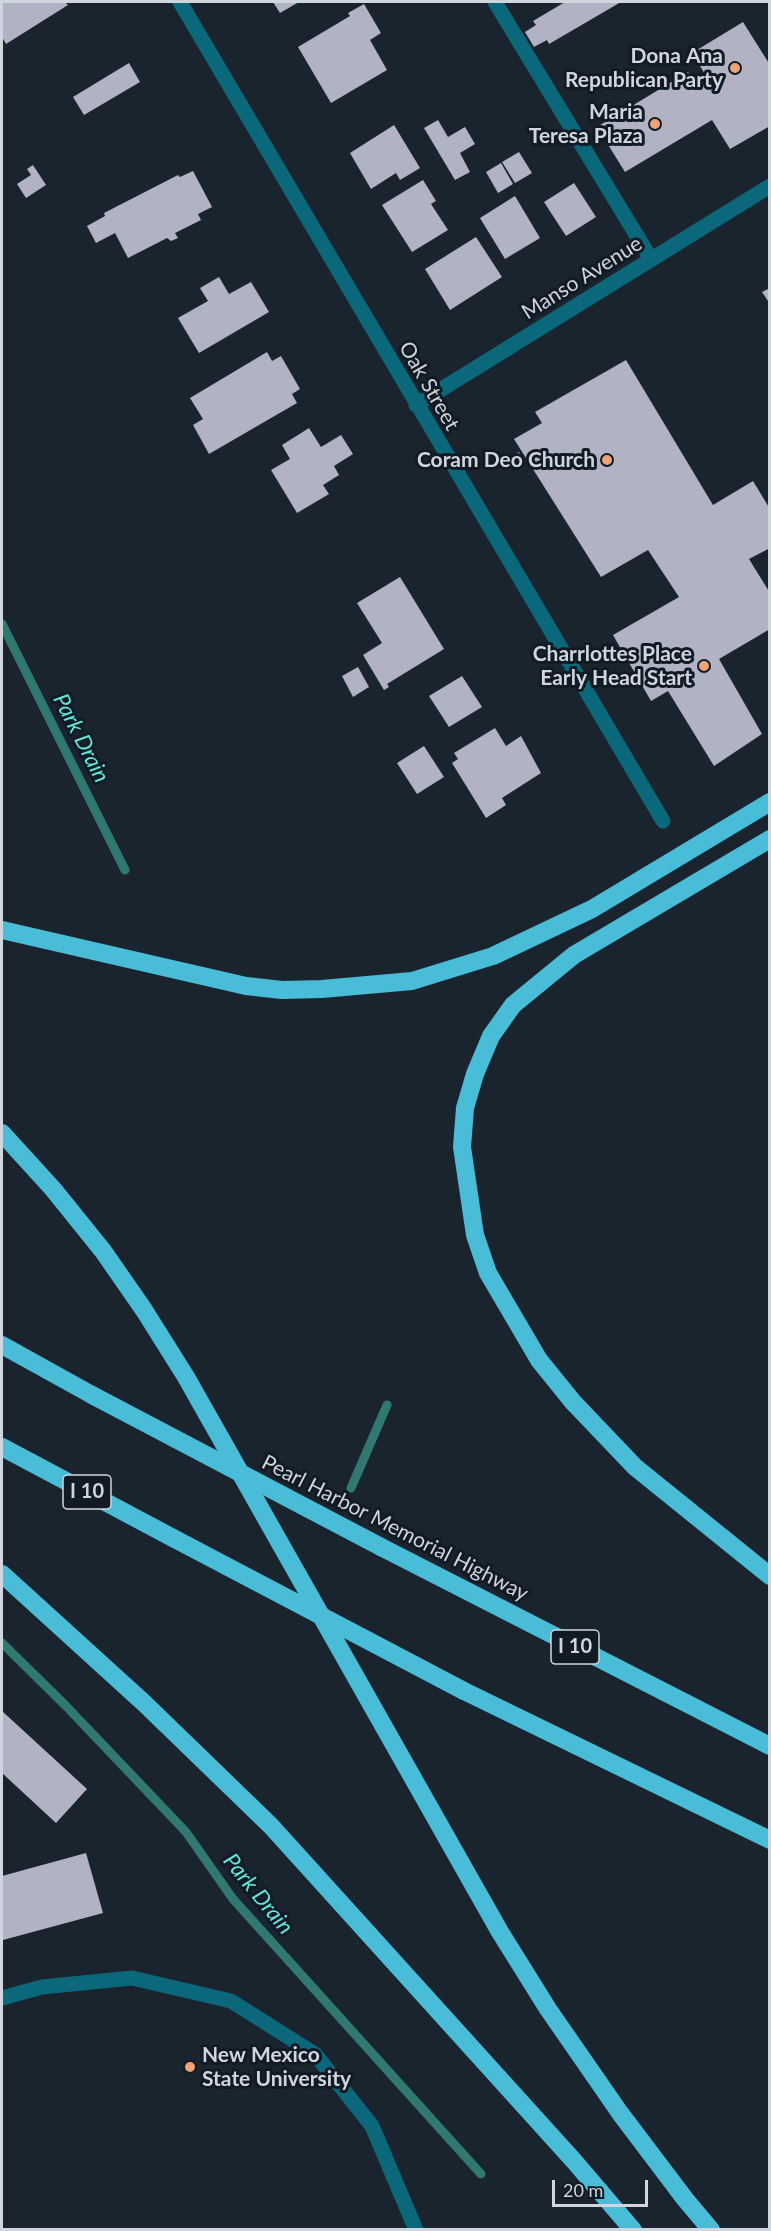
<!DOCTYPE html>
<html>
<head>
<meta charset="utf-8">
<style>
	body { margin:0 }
	#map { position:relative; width:771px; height:2231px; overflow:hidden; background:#1a242f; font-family:Lato,sans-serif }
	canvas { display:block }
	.frame { position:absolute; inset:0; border:3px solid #cfd6dd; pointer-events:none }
	.scale { position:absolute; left:552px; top:2180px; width:96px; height:27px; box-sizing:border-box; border:3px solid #cfd6dd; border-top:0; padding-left:8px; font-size:18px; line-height:21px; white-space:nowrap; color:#cfd6dd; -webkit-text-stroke:4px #111b25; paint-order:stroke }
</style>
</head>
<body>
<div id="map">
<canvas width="771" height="2231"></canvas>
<div class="frame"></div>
<div class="scale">20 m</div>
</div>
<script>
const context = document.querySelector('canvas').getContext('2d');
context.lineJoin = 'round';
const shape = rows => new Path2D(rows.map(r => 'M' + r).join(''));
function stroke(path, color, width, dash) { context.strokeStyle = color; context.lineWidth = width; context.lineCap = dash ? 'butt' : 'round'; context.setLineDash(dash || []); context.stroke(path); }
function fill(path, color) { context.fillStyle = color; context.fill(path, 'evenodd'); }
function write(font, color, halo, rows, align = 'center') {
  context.font = font + ' Lato,sans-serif'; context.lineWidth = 6; context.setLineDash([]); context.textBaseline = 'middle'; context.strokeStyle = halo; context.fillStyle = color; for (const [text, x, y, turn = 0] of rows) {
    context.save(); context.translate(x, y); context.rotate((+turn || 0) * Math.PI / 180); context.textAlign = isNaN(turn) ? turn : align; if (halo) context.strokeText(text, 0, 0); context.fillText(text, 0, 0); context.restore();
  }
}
stroke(shape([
	[2,624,125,870],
	[351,1488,387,1405],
	[2,1643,66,1706,186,1832,233,1899,481,2174]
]), '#317970', 9);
fill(shape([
	[2,2,65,2,68,5,6,44,2,37],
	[273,2,299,2,280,13],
	[565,2,621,2,549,44,547,40,534,47,525,32,536,25,533,21],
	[364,4,381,33,370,40,387,70,331,103,298,47,350,16,348,13],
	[743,22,770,65,770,126,730,149,712,120,625,172,597,127,688,72,696,87,708,79,692,53],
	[129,63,140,82,84,115,73,97],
	[438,120,448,137,465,127,475,144,460,153,470,172,455,180,424,128],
	[394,125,420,168,400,180,396,173,371,189,350,153],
	[519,152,532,173,515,183,502,162],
	[501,163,513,184,498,193,486,172],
	[33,165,46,185,26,198,17,184,31,175,27,169],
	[193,171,212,207,198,214,201,220,175,233,178,238,171,241,167,238,128,258,115,233,96,243,87,226,105,216,104,213,178,175,180,177],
	[423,180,436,201,431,204,448,230,412,252,382,205],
	[574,183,596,217,566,236,544,202],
	[515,196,540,238,505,259,480,218],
	[476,237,502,277,450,310,425,269],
	[219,277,229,294,251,282,269,312,199,353,178,318,208,301,200,288],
	[770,288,770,304,762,292],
	[267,352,272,361,281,356,300,389,292,394,297,403,209,454,193,425,203,419,190,398],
	[626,360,713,505,753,481,770,509,770,548,749,559,770,593,770,629,719,659,762,734,714,766,668,691,651,701,613,635,679,597,648,550,601,577,514,439,542,423,535,412],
	[309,428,321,447,341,435,353,454,334,466,339,475,323,485,329,494,297,513,271,470,290,459,282,445],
	[519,452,525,462,514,469,508,458],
	[400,577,444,649,387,684,389,687,384,690,363,655,382,643,357,603],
	[358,667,369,687,353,697,342,676],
	[462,676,482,707,449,727,429,696],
	[495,728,506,746,521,736,541,773,502,798,506,805,486,818,452,763,458,759,454,753],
	[424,746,444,777,417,794,397,763],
	[2,1711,87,1789,56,1823,2,1773],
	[86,1853,103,1913,3,1940,2,1876]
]), '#b1b2c3');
stroke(shape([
	[180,2,663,821],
	[495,2,651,259],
	[416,405,770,186],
	[2,1998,42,1987,132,1978,231,2001,315,2054,372,2126,416,2230]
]), '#0b677a', 15);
stroke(shape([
	[770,839,574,955,513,1005,491,1036,475,1074,465,1108,462,1147,475,1235,488,1273,539,1360,573,1402,635,1467,770,1576],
	[2,930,246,986,282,990,322,989,412,981,493,956,592,909,770,802],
	[2,1133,53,1189,103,1251,144,1310,186,1377,500,1932,548,2009,620,2113,685,2199,711,2230],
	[2,1345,92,1395],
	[2,1447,173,1538],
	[381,1547,770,1746],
	[2,1574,144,1703,271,1826,574,2161,633,2230],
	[464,1691,770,1840]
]), '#49bcd8', 18);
stroke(shape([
	[92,1395,381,1547],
	[173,1538,464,1691]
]), '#49bcd8', 18);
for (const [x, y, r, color] of [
	[735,68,6,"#efa377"],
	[655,124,6,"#efa377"],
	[607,460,6,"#efa377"],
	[704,666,6,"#efa377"],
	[190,2067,6,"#efa377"]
]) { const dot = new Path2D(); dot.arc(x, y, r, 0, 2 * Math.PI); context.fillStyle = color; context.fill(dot); stroke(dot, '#111b25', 2); }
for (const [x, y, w] of [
	[87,1492,48],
	[575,1647,48]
]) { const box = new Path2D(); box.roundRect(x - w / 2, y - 17, w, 34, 4.5); context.fillStyle = '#111b25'; context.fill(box); stroke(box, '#cfd6dd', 1.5); }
write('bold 20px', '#cfd6dd', null, [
	["I 10",87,1492],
	["I 10",575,1647]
]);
write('bold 21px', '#cfd6dd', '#111b25', [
	["Dona Ana",723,56],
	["Republican Party",723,80],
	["Maria",643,112],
	["Teresa Plaza",643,136],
	["Coram Deo Church",595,460],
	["Charrlottes Place",692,654],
	["Early Head Start",692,678],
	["New Mexico",202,2055,"left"],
	["State University",202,2079,"left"]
], 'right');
write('21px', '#cfd6dd', '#111b25', [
	["Manso Avenue",582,278,-32],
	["Oak Street",429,386,60],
	["Pearl Harbor Memorial Highway",395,1528,27]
]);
write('italic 22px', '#60e9d9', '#111b25', [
	["Park Drain",81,738,63],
	["Park Drain",258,1894,51]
]);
</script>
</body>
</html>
